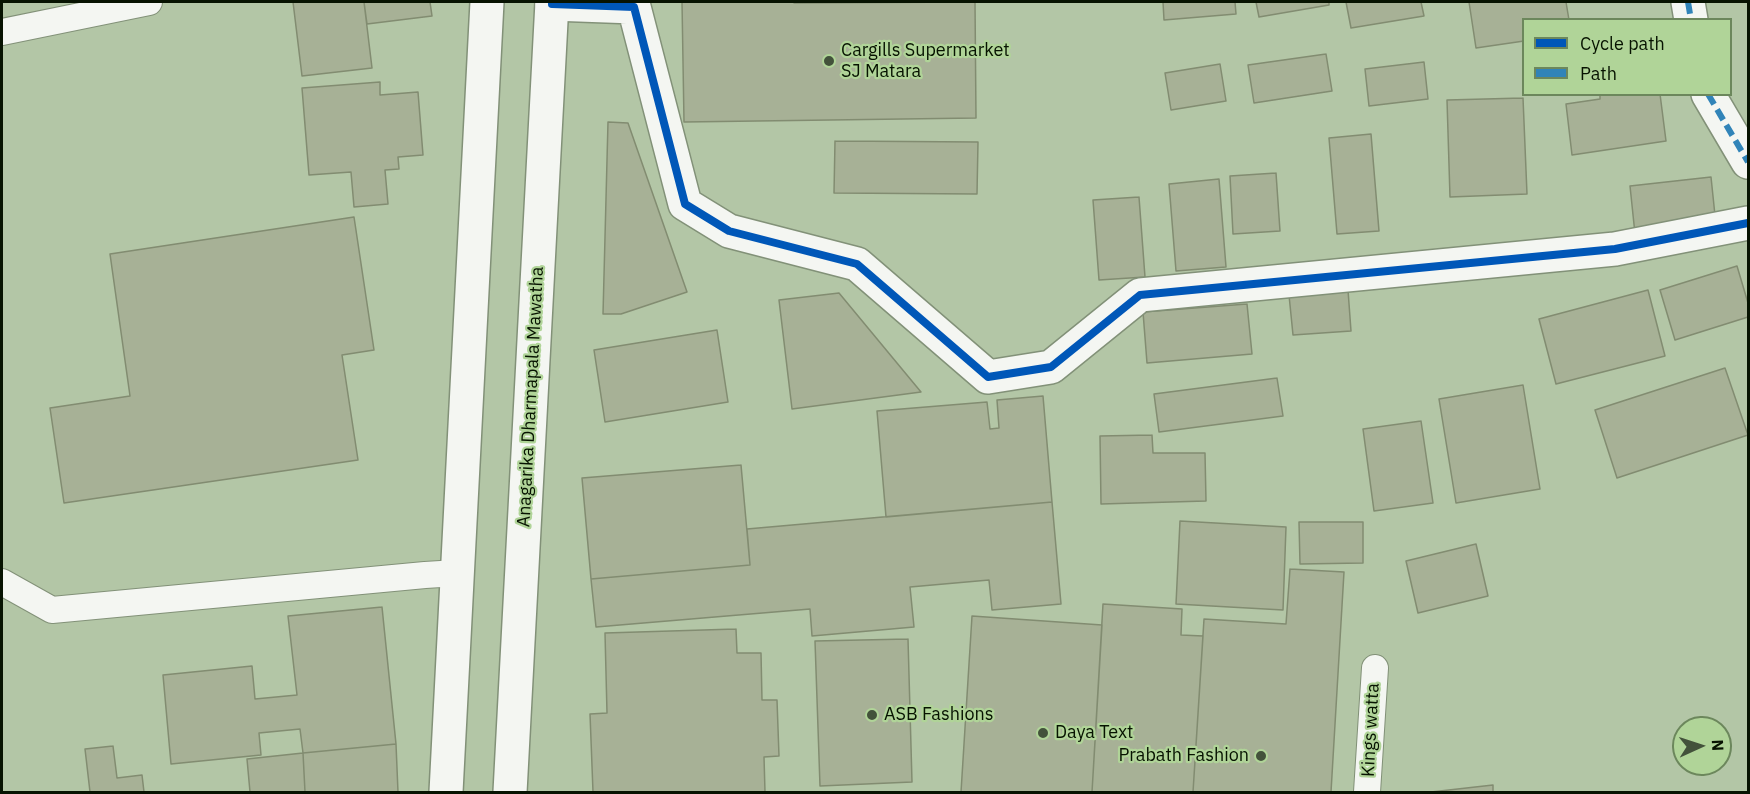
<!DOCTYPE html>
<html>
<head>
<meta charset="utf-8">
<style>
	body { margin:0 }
	#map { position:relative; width:1750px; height:794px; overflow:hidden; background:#b3c6a6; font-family:"IBM Plex Sans",sans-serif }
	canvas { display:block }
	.frame { position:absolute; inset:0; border:3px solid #071301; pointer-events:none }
	.legend { position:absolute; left:1522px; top:18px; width:210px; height:78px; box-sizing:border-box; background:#b0d498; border:2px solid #6c875c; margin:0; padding:8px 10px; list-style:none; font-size:18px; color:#071301 }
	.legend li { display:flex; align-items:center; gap:12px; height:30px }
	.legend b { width:30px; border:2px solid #6c875c }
	.north { position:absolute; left:1672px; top:716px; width:60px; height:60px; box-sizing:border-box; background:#b0d498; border:2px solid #6c875c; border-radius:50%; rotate:87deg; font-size:16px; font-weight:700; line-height:24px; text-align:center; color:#071301 }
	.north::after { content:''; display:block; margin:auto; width:21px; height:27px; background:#43523b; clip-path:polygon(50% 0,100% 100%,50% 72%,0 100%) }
</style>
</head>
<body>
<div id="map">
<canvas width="1750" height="794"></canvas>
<div class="frame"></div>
<ul class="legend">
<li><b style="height:8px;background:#0057b8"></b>Cycle path</li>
<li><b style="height:8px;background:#3184b8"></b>Path</li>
</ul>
<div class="north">N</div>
</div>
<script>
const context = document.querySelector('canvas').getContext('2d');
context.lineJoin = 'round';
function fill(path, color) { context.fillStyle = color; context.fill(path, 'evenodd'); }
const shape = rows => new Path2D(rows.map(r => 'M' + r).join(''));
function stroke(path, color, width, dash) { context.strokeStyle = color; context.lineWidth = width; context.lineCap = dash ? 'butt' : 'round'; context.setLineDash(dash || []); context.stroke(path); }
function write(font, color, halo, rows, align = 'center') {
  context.font = font + ' "IBM Plex Sans",sans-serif'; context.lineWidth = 4.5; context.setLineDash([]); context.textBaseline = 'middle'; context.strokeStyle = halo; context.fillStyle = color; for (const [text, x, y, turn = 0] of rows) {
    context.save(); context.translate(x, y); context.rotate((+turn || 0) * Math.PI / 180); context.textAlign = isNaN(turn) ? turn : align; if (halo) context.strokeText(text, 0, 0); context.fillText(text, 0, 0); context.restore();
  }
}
const building = shape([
	[293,2,364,2,372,68,302,76,293,2],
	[364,2,430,2,432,16,367,24,364,2],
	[682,2,794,2,794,3,975,2,976,118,684,122,682,2],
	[1163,2,1235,2,1236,14,1164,20,1163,2],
	[1256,2,1329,2,1329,5,1259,17,1256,2],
	[1346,2,1421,2,1424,16,1351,28,1346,2],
	[1469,2,1566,2,1569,20,1524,20,1524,41,1476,48,1469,2],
	[1326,54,1332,91,1254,103,1248,65,1326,54],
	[1424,62,1428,99,1369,106,1365,69,1424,62],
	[1220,64,1226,101,1171,110,1165,73,1220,64],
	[380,82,380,95,418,92,423,155,398,157,399,169,385,170,388,204,354,207,351,172,309,175,302,88,380,82],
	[1600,94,1660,94,1666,141,1572,155,1566,104,1600,99,1600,94],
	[1523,98,1527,194,1450,197,1447,100,1523,98],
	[608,122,628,123,687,292,621,314,603,314,608,122],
	[1371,134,1379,231,1337,234,1329,138,1371,134],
	[835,141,978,142,977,194,834,193,835,141],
	[1276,173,1280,231,1233,234,1230,176,1276,173],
	[1711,177,1716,225,1635,234,1630,186,1711,177],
	[1219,179,1226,267,1176,271,1169,184,1219,179],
	[1139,197,1145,277,1099,280,1093,200,1139,197],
	[354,217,374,350,342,355,358,460,64,503,50,408,130,396,110,254,354,217],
	[1737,266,1748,303,1748,317,1675,340,1660,290,1737,266],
	[1348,290,1351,331,1293,335,1289,295,1348,290],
	[1648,290,1665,356,1556,384,1539,319,1648,290],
	[839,293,921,392,792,409,779,300,839,293],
	[1247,304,1252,354,1147,363,1143,312,1247,304],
	[717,330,728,402,605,422,594,350,717,330],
	[1725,368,1748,435,1617,478,1595,410,1725,368],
	[1277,378,1283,416,1159,432,1154,394,1277,378],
	[1523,385,1540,489,1456,503,1439,399,1523,385],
	[1043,396,1052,502,886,517,877,411,987,402,990,429,999,428,997,400,1043,396],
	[1421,421,1433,503,1374,511,1363,429,1421,421],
	[1152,435,1153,453,1205,453,1206,501,1101,504,1100,436,1152,435],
	[741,465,750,565,591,579,582,478,741,465],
	[1052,502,1061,604,992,610,989,580,910,587,914,627,812,636,810,609,596,627,591,579,750,565,747,529,1052,502],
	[1180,521,1286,527,1283,610,1176,604,1180,521],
	[1299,522,1363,522,1363,563,1300,564,1299,522],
	[1476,544,1488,596,1418,613,1406,561,1476,544],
	[1290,569,1344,572,1331,792,1193,792,1204,619,1286,624,1290,569],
	[1103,604,1182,609,1181,635,1203,636,1193,792,1092,792,1103,604],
	[382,607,396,744,303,753,300,729,259,733,261,755,171,764,163,675,252,666,255,699,297,695,288,616,382,607],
	[972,616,1102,625,1092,792,961,792,972,616],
	[736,629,737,653,761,653,762,700,777,700,779,756,764,757,765,792,593,792,590,714,607,713,605,633,736,629],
	[908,639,912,782,820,786,815,641,908,639],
	[396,744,398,792,305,792,303,753,396,744],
	[113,746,117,778,142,775,144,792,90,792,85,749,113,746],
	[303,753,305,792,250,792,247,759,303,753],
	[1493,785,1493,792,1431,792,1493,785]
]);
fill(building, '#a7b196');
stroke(building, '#828c71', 1.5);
const service = shape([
	[2,32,149,2],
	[2,582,52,610,425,575,457,573],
	[1367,792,1375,668]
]);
const minor = shape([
	[1688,2,1691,20],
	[552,4,634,7,685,204,729,231,857,264,988,377,1051,367,1140,295,1615,249,1748,223],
	[1708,94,1748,162]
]);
const trunk = shape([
	[446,792,487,2],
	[510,792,552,2]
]);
stroke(service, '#829178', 28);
stroke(minor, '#829178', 36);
stroke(trunk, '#829178', 36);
stroke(service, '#f4f6f2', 26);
stroke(minor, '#f4f6f2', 33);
stroke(trunk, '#f4f6f2', 33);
stroke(shape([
	[1688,2,1691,20],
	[1708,94,1748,162]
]), '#3184b8', 6, [12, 6]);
stroke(shape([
	[552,4,634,7,685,204,729,231,857,264,988,377,1051,367,1140,295,1615,249,1748,223]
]), '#0057b8', 8);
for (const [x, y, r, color] of [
	[829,61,6,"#43523b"],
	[872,715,6,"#43523b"],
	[1043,733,6,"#43523b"],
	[1261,756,6,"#43523b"]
]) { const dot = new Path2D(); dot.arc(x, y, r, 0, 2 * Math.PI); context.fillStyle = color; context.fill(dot); stroke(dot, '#b0d498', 2); }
write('18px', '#071301', '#b0d498', [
	["Cargills Supermarket",841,51],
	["SJ Matara",841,72],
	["ASB Fashions",884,715],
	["Daya Text",1055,733],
	["Prabath Fashion",1249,756,"right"]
], 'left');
write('18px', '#071301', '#b0d498', [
	["Anagarika Dharmapala Mawatha",531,397,-87],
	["Kings watta",1371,730,-87]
]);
</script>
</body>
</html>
